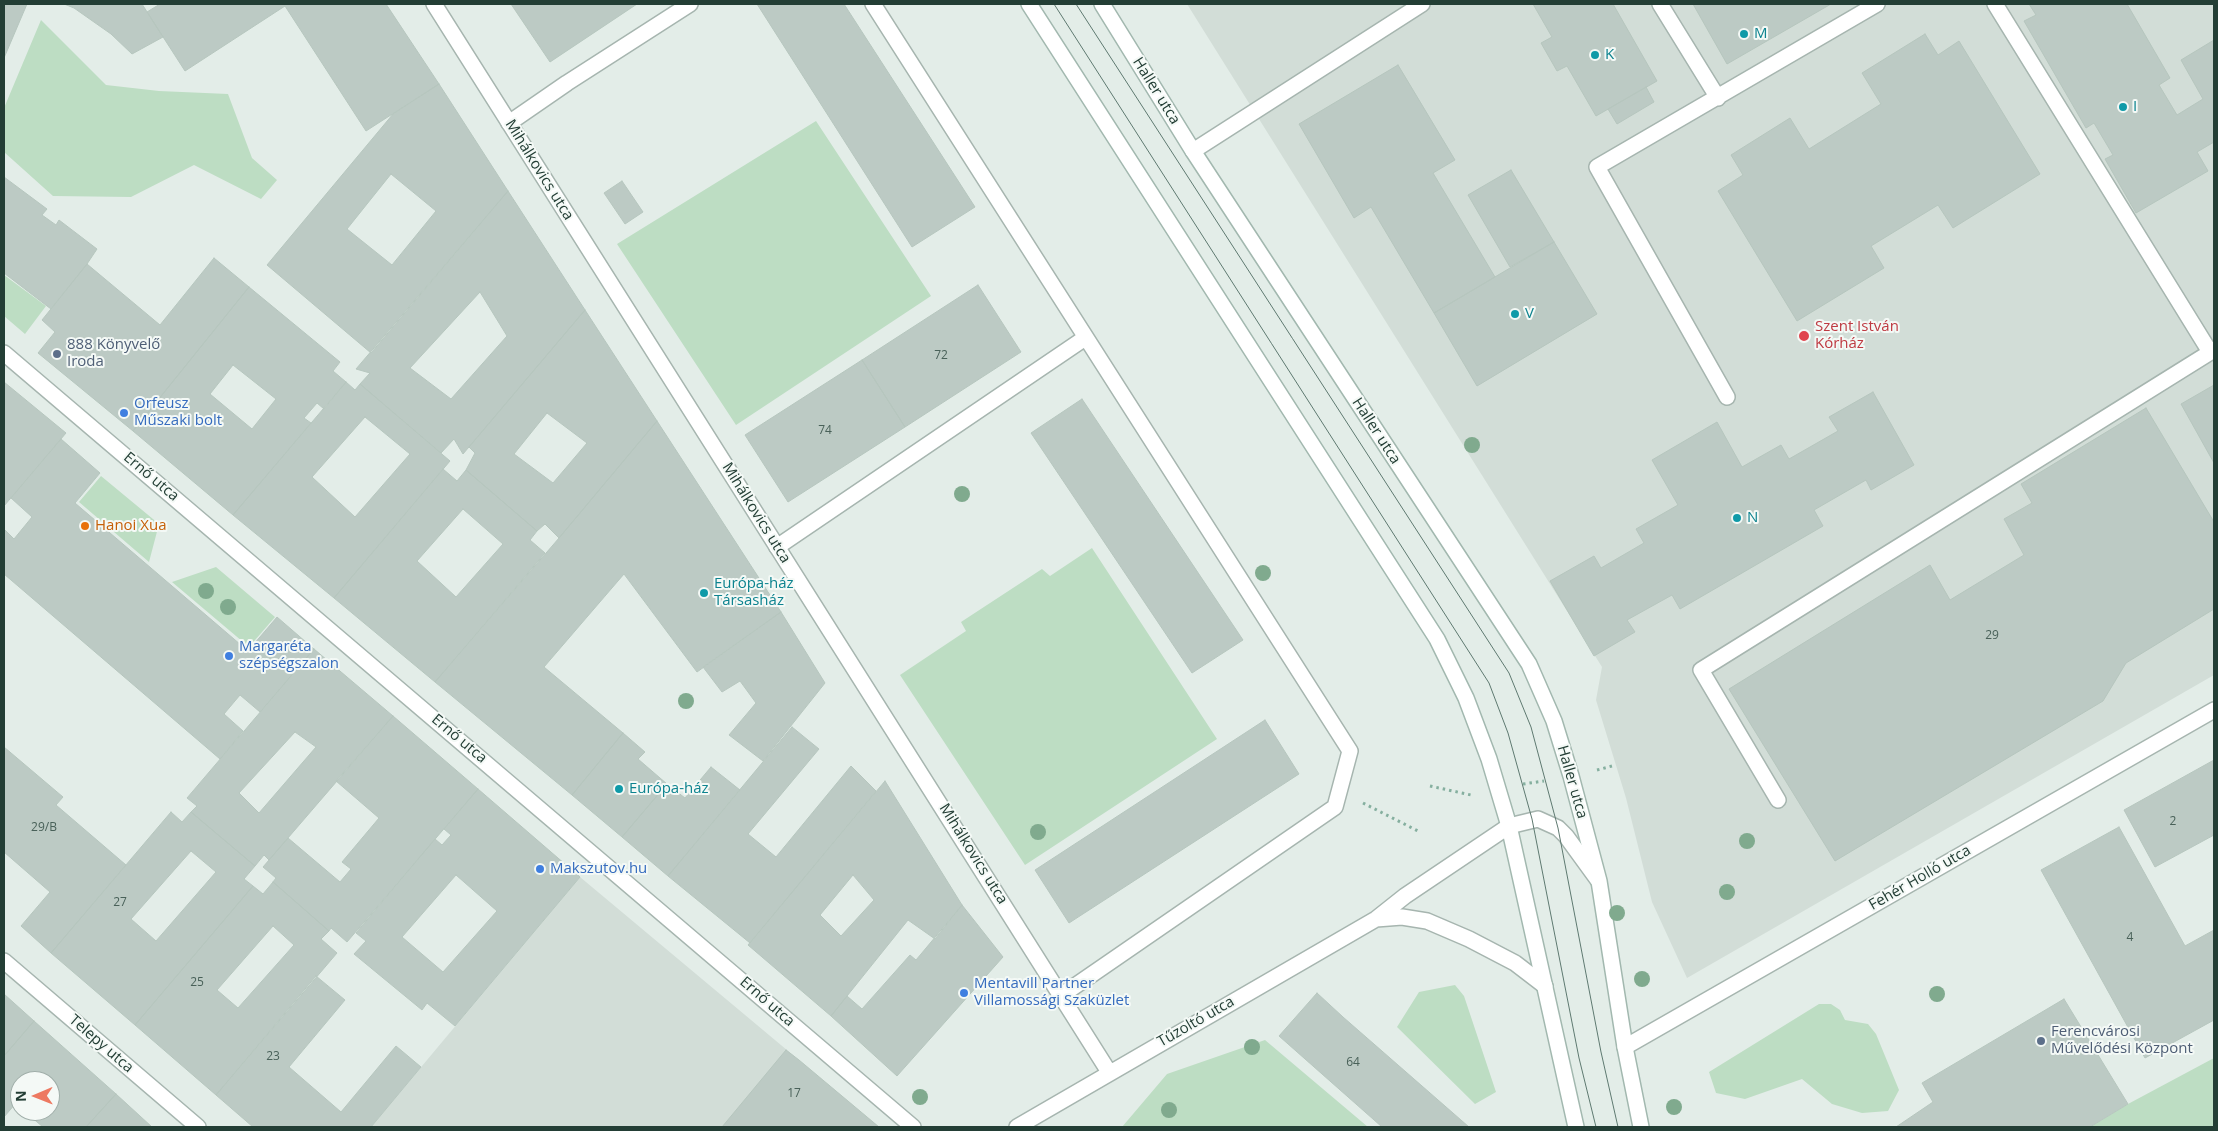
<!DOCTYPE html>
<html>
<head>
<meta charset="utf-8">
<style>
	body { margin:0 }
	#map { position:relative; width:2218px; height:1131px; overflow:hidden; background:#e3ede8; font-family:"Open Sans",sans-serif }
	canvas { display:block }
	.frame { position:absolute; inset:0; border:5px solid #233e35; pointer-events:none }
	.north { position:absolute; left:10px; top:1071px; width:50px; height:50px; box-sizing:border-box; background:#f4f9f6; border:1px solid #a0aea9; border-radius:50%; rotate:269deg; font-size:14px; font-weight:700; line-height:20px; text-align:center; color:#233e35 }
	.north::after { content:''; display:block; margin:auto; width:18px; height:22px; background:#ed7961; clip-path:polygon(50% 0,100% 100%,50% 72%,0 100%) }
</style>
</head>
<body>
<div id="map">
<canvas width="2218" height="1131"></canvas>
<div class="frame"></div>
<div class="north">N</div>
</div>
<script>
const context = document.querySelector('canvas').getContext('2d');
context.lineJoin = 'round';
function fill(path, color) { context.fillStyle = color; context.fill(path, 'evenodd'); }
const shape = rows => new Path2D(rows.map(r => 'M' + r).join(''));
function stroke(path, color, width, dash) { context.strokeStyle = color; context.lineWidth = width; context.lineCap = dash ? 'butt' : 'round'; context.setLineDash(dash || []); context.stroke(path); }
function write(font, color, halo, rows, align = 'center') {
  context.font = font + ' "Open Sans",sans-serif'; context.lineWidth = 4; context.setLineDash([]); context.textBaseline = 'middle'; context.strokeStyle = halo; context.fillStyle = color; for (const [text, x, y, turn = 0] of rows) {
    context.save(); context.translate(x, y); context.rotate((+turn || 0) * Math.PI / 180); context.textAlign = isNaN(turn) ? turn : align; if (halo) context.strokeText(text, 0, 0); context.fillText(text, 0, 0); context.restore();
  }
}
fill(shape([
	[1187,4,2214,4,2214,675,1687,978,1652,902,1626,798,1596,700,1602,667],
	[580,877,879,1127,371,1127]
]), '#d2ddd7');
fill(shape([
	[41,20,106,85,159,91,228,94,252,158,277,180,261,199,194,165,131,197,53,196,4,152,4,108],
	[816,121,931,296,736,425,617,244],
	[4,275,46,306,25,334,4,316],
	[101,476,159,524,149,562,79,502],
	[1092,548,1217,739,1025,865,900,675,966,631,961,622,1042,569,1050,576],
	[216,567,275,617,249,647,172,582],
	[1455,985,1464,996,1496,1092,1475,1104,1397,1027,1419,992],
	[1819,1004,1831,1004,1840,1010,1845,1020,1868,1024,1876,1034,1899,1090,1888,1111,1862,1113,1832,1104,1802,1079,1745,1099,1716,1093,1709,1072],
	[1265,1040,1368,1127,1122,1127,1167,1074],
	[2214,1058,2214,1127,2090,1127,2128,1104]
]), '#bdddc3');
const building = shape([
	[4,4,27,4,4,58,4,4],
	[64,4,142,4,163,37,132,54,111,34,74,8,64,4],
	[160,4,386,4,439,84,366,131,285,6,185,71,147,12,160,4],
	[511,4,637,4,550,62,511,4],
	[757,4,844,4,975,207,912,247,757,4],
	[1533,4,1613,4,1657,81,1596,116,1567,66,1557,71,1541,43,1552,37,1533,4],
	[1693,4,1831,4,1727,64,1693,4],
	[2029,4,2127,4,2170,78,2159,85,2177,115,2203,99,2181,60,2214,40,2214,142,2197,152,2208,171,2136,213,2105,159,2113,155,2094,123,2086,128,2024,21,2036,15,2029,4],
	[1925,34,1938,55,1959,41,2040,174,1953,228,1938,205,1871,246,1884,268,1797,321,1718,191,1743,175,1731,155,1790,118,1809,149,1881,104,1862,73,1925,34],
	[1398,65,1455,160,1433,173,1495,277,1434,313,1371,207,1354,218,1299,124,1398,65],
	[439,84,508,191,371,353,267,265,393,114,439,84],
	[391,174,436,211,392,265,347,229,391,174],
	[1646,87,1654,102,1617,124,1608,109,1646,87],
	[1511,170,1554,242,1510,267,1468,195,1511,170],
	[4,177,47,209,42,215,56,225,59,220,97,249,87,264,51,309,4,273,4,177],
	[622,181,643,212,625,224,604,193,622,181],
	[508,191,585,310,463,454,454,439,441,453,360,384,370,373,356,369,508,191],
	[480,292,507,336,451,399,410,368,480,292],
	[1554,242,1597,314,1477,386,1434,313,1554,242],
	[214,258,249,287,133,431,38,353,55,332,42,320,87,264,160,325,214,258],
	[978,285,1021,352,905,427,862,360,978,285],
	[249,287,340,362,333,371,346,382,324,409,317,403,304,418,311,423,233,515,133,431,249,287],
	[233,365,276,399,252,429,210,394,233,365],
	[585,310,657,421,559,538,545,524,537,531,466,470,475,453,469,447,585,310],
	[547,413,587,443,553,483,514,454,547,413],
	[862,360,905,427,788,502,745,435,862,360],
	[4,382,66,433,4,506,4,382],
	[346,382,355,390,360,384,450,461,334,598,233,515,346,382],
	[365,417,410,454,355,517,312,477,365,417],
	[2214,385,2214,463,2181,404,2214,385],
	[1873,392,1914,465,1871,490,1866,480,1814,510,1823,526,1680,609,1672,595,1627,620,1635,632,1594,656,1550,581,1594,556,1601,568,1644,543,1636,529,1678,505,1652,460,1717,422,1742,467,1781,445,1789,459,1838,431,1829,417,1873,392],
	[1082,399,1243,640,1192,673,1031,433,1082,399],
	[2146,408,2214,522,2214,609,2126,663,2103,701,1835,861,1729,689,1930,565,1950,600,2024,555,2004,519,2032,503,2021,484,2146,408],
	[657,421,781,612,697,672,624,574,544,667,623,733,572,795,435,682,559,538,657,421],
	[61,439,100,473,75,503,248,651,277,617,314,649,260,712,240,695,224,714,243,731,220,759,4,574,4,529,14,539,32,517,11,498,61,439],
	[443,469,457,481,466,470,537,531,530,540,545,553,435,682,334,598,443,469],
	[463,509,503,544,456,597,417,561,463,509],
	[781,612,825,683,763,761,729,735,756,703,740,681,722,692,703,667,781,612],
	[314,649,393,716,269,860,264,855,255,866,191,812,197,806,187,798,314,649],
	[295,732,316,747,259,813,239,793,295,732],
	[393,716,478,789,347,942,331,928,329,931,273,882,276,878,263,867,288,838,340,882,351,869,342,862,379,818,336,781,393,716],
	[1265,720,1299,774,1069,923,1035,870,1265,720],
	[792,727,819,749,748,834,776,857,851,766,876,791,750,943,668,876,792,727],
	[623,733,645,752,638,759,667,784,622,837,572,795,623,733],
	[4,747,63,797,56,805,126,865,51,953,21,926,50,892,4,852,4,747],
	[2214,760,2214,835,2155,867,2124,810,2214,760],
	[711,767,740,790,668,876,622,837,667,784,685,798,711,767],
	[885,781,962,905,935,939,908,920,831,1016,748,945,885,781],
	[853,875,874,900,841,936,820,915,853,875],
	[478,789,580,877,455,1026,427,1003,422,1010,354,954,366,941,356,933,435,839,442,845,451,835,444,829,478,789],
	[456,875,497,911,443,972,402,937,456,875],
	[171,812,182,822,191,812,255,866,244,879,253,886,135,1025,51,953,171,812],
	[191,851,216,872,156,941,131,919,191,851],
	[2119,827,2185,946,2214,930,2214,1020,2145,1058,2041,870,2119,827],
	[273,882,329,931,321,939,337,953,216,1095,135,1025,253,886,263,894,273,882],
	[273,926,294,945,238,1008,217,990,273,926],
	[962,905,1003,957,897,1076,831,1016,847,996,862,1009,910,955,916,960,962,905],
	[316,976,345,1000,289,1067,341,1112,396,1046,421,1067,371,1127,253,1127,216,1095,316,976],
	[1317,993,1343,1017,1469,1127,1382,1127,1279,1036,1317,993],
	[4,994,34,1021,4,1056,4,994],
	[2064,999,2128,1104,2090,1127,1896,1127,1933,1102,1922,1083,2064,999],
	[34,1021,116,1094,86,1127,43,1127,24,1111,50,1111,50,1081,20,1081,20,1107,16,1103,4,1117,4,1056,34,1021],
	[786,1050,799,1060,879,1127,722,1127,786,1050],
	[116,1094,152,1127,86,1127,116,1094]
]);
fill(building, '#bccac4');
stroke(building, '#b6c6be', 1);
const lane = shape([
	[873,4,1350,751,1335,807,1062,995],
	[1660,4,1718,98],
	[1995,4,2210,352],
	[509,123,567,83,690,4],
	[1193,151,1422,4],
	[1727,397,1597,167,1877,4],
	[777,547,1085,338],
	[1778,800,1701,670,2214,350]
]);
const street = shape([
	[434,4,1109,1072],
	[4,353,913,1127],
	[1376,919,1402,917,1427,921,1469,939,1515,963,1545,986],
	[4,961,198,1127],
	[1625,1047,2214,710],
	[1017,1127,1376,919,1405,896,1509,826,1538,819,1558,828,1566,836,1598,880]
]);
const secondary = shape([
	[1029,4,1437,639,1466,698,1489,759,1509,826,1576,1127],
	[1102,4,1193,151,1529,664,1554,721,1571,776,1599,881,1625,1047,1641,1127]
]);
stroke(lane, '#a6b5af', 18);
stroke(street, '#a6b5af', 18);
stroke(secondary, '#a2b8af', 18);
stroke(shape([
	[1597,770,1612,766],
	[1523,784,1544,781],
	[1430,786,1471,795],
	[1363,803,1418,831]
]), '#85af9f', 3, [2.5, 4]);
stroke(lane, '#fff', 15);
stroke(street, '#fff', 15);
stroke(secondary, '#fff', 15);
stroke(shape([
	[1054,4,1489,683,1508,733,1532,819,1579,1058,1596,1127],
	[1076,4,1509,673,1531,727,1558,828,1601,1052,1618,1127]
]), '#5e7970', 1);
context.fillStyle = '#80aa8e';
for (const [x, y] of [
	[1472,445],
	[962,494],
	[1263,573],
	[206,591],
	[228,607],
	[686,701],
	[1038,832],
	[1747,841],
	[1727,892],
	[1617,913],
	[1642,979],
	[1937,994],
	[1252,1047],
	[920,1097],
	[1674,1107],
	[1169,1110]
]) { context.beginPath(); context.arc(x, y, 8, 0, 2 * Math.PI); context.fill(); }
for (const [x, y, r, color] of [
	[1744,34,5,"#0f9aa8"],
	[1595,55,5,"#0f9aa8"],
	[2123,107,5,"#0f9aa8"],
	[1515,314,5,"#0f9aa8"],
	[1804,336,6,"#e0444e"],
	[57,354,5,"#5c6f8a"],
	[124,413,5,"#3f7fe0"],
	[1737,518,5,"#0f9aa8"],
	[85,526,5,"#e8710a"],
	[704,593,5,"#0f9aa8"],
	[229,656,5,"#3f7fe0"],
	[619,789,5,"#0f9aa8"],
	[540,869,5,"#3f7fe0"],
	[964,993,5,"#3f7fe0"],
	[2041,1041,5,"#5c6f8a"]
]) { const dot = new Path2D(); dot.arc(x, y, r, 0, 2 * Math.PI); context.fillStyle = color; context.fill(dot); stroke(dot, '#f4f9f6', 2); }
write('12px', '#496159', null, [
	["72",941,356],
	["74",825,431],
	["29",1992,636],
	["2",2173,822],
	["29/B",44,828],
	["27",120,903],
	["4",2130,938],
	["25",197,983],
	["23",273,1057],
	["64",1353,1063],
	["17",794,1094]
]);
write('15px', '#0d838f', '#f4f9f6', [
	["M",1754,34],
	["K",1605,55],
	["I",2133,107],
	["V",1525,314],
	["N",1747,518],
	["Európa-ház",714,584],
	["Társasház",714,601],
	["Európa-ház",629,789]
], 'left');
write('15px', '#233e35', '#f4f9f6', [
	["Haller utca",1156,91,58],
	["Mihálkovics utca",539,170,58],
	["Haller utca",1376,431,57],
	["Ernő utca",151,477,40],
	["Mihálkovics utca",756,513,58],
	["Ernő utca",459,739,40],
	["Haller utca",1572,782,74],
	["Mihálkovics utca",973,854,58],
	["Fehér Holló utca",1920,878,-30],
	["Ernő utca",767,1002,41],
	["Tűzoltó utca",1196,1022,-30],
	["Telepy utca",101,1044,41]
]);
write('15px', '#be3a42', '#f4f9f6', [
	["Szent István",1815,327],
	["Kórház",1815,344]
], 'left');
write('15px', '#4e5e75', '#f4f9f6', [
	["888 Könyvelő",67,345],
	["Iroda",67,362],
	["Ferencvárosi",2051,1032],
	["Művelődési Központ",2051,1049]
], 'left');
write('15px', '#366cbe', '#f4f9f6', [
	["Orfeusz",134,404],
	["Műszaki bolt",134,421],
	["Margaréta",239,647],
	["szépségszalon",239,664],
	["Makszutov.hu",550,869],
	["Mentavill Partner",974,984],
	["Villamossági Szaküzlet",974,1001]
], 'left');
write('15px', '#c56008', '#f4f9f6', [
	["Hanoi Xua",95,526]
], 'left');
</script>
</body>
</html>
